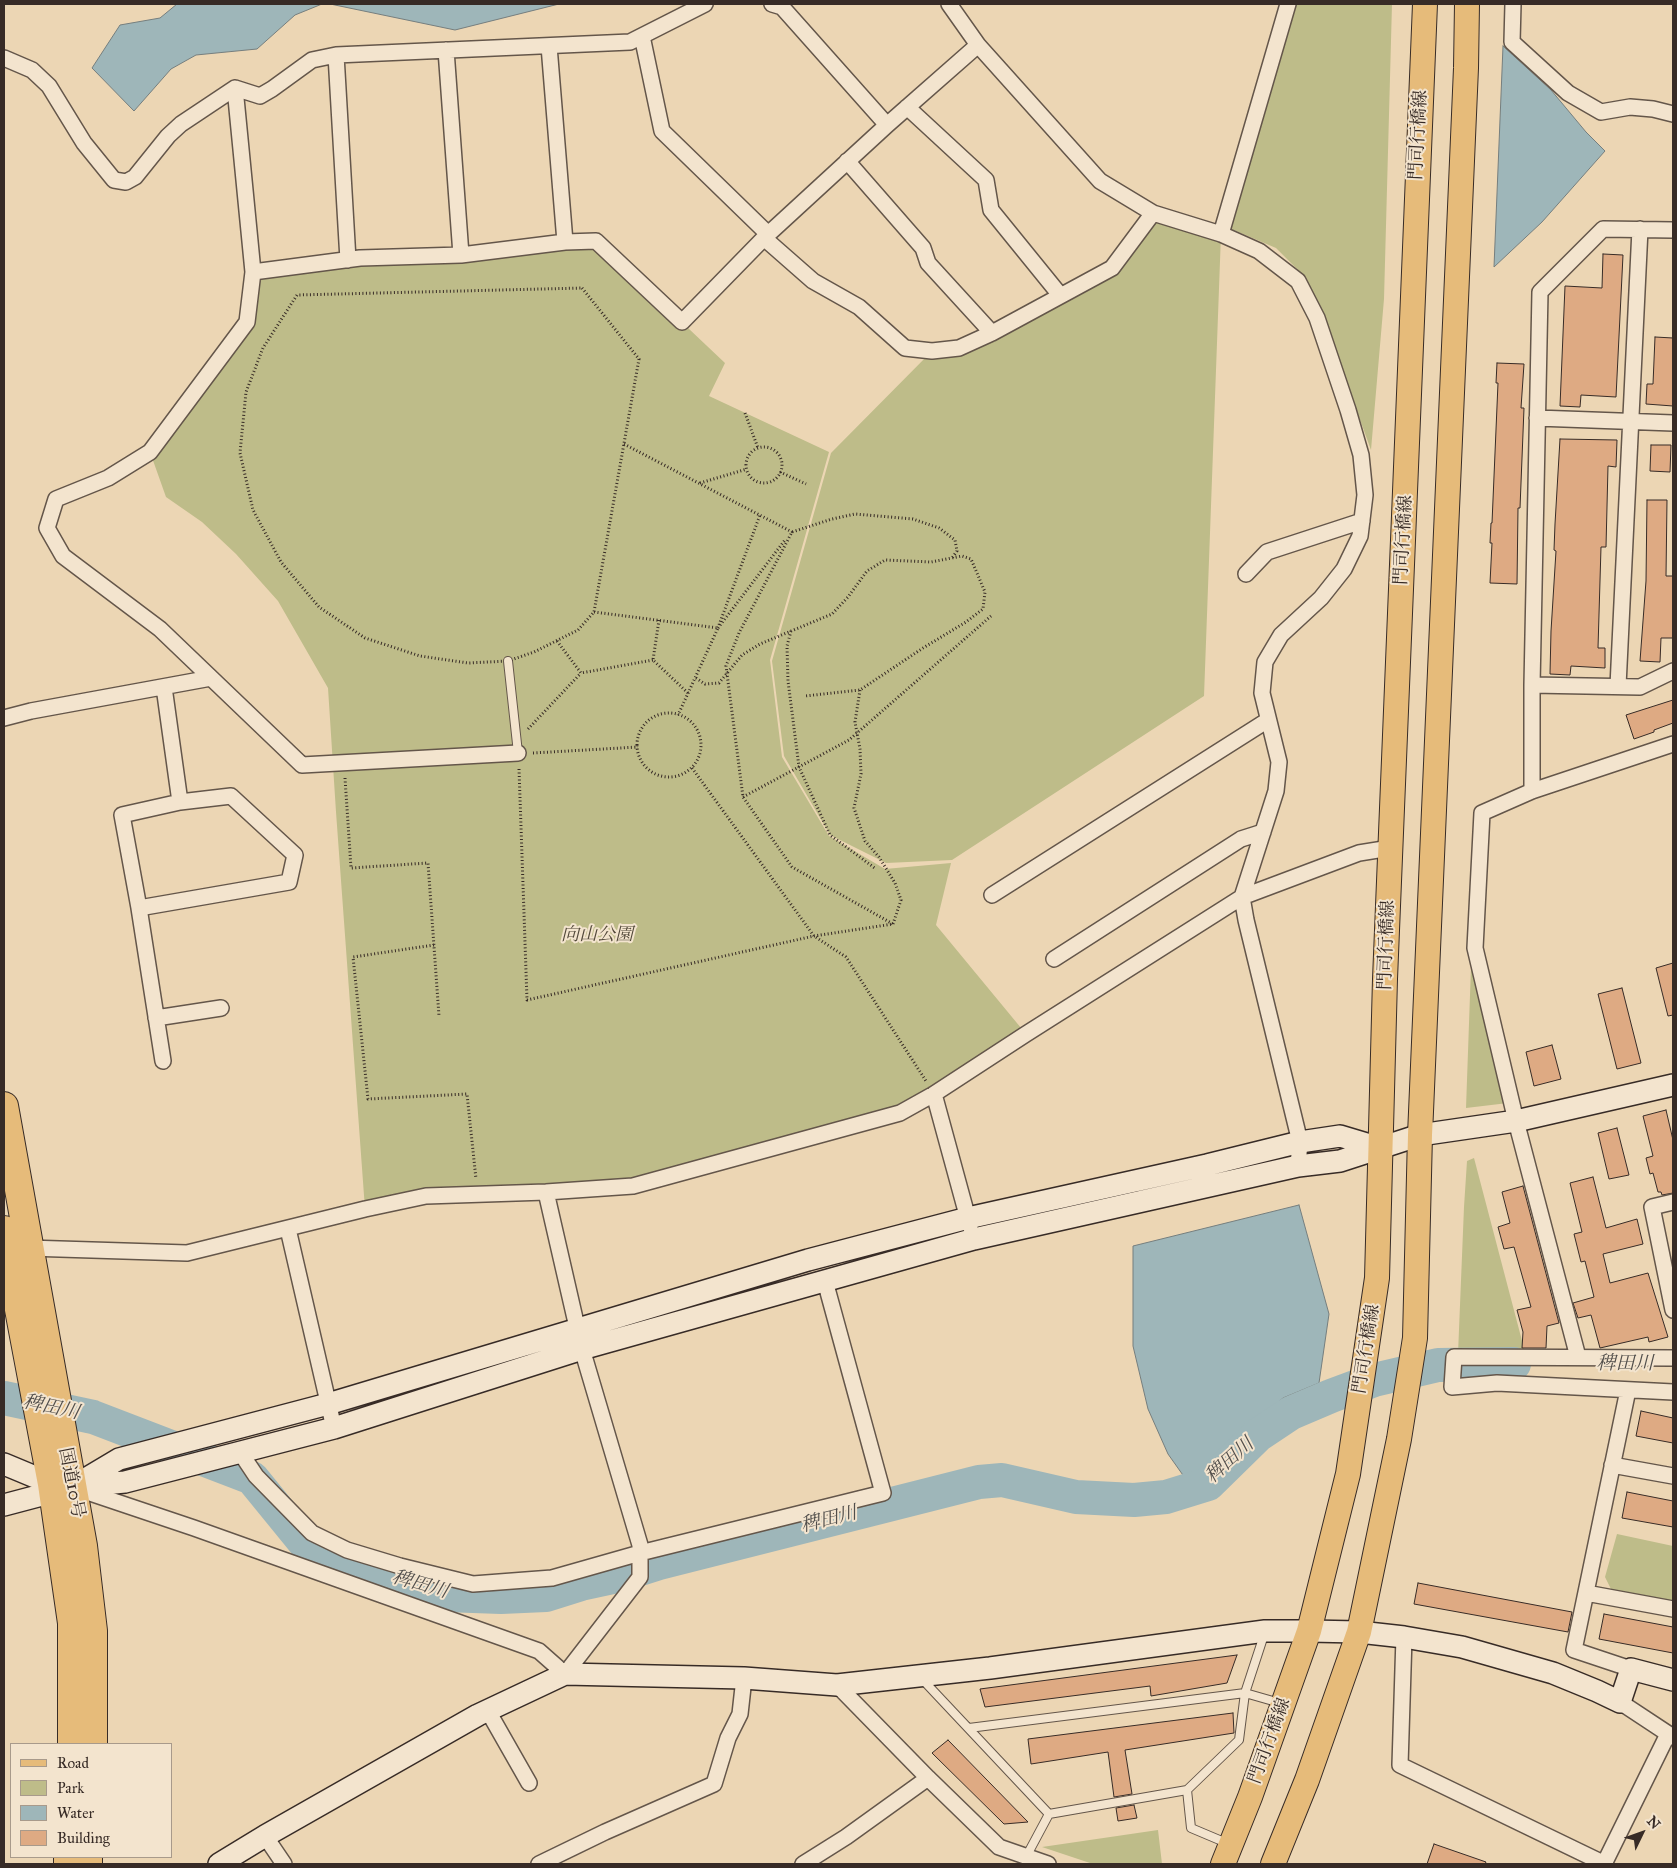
<!DOCTYPE html>
<html>
<head>
<meta charset="utf-8">
<style>
	body { margin:0 }
	#map { position:relative; width:1677px; height:1868px; overflow:hidden; background:#ecd6b4; font-family:"IM FELL Great Primer",serif }
	canvas { display:block }
	.frame { position:absolute; inset:0; border:5px solid #372b26; pointer-events:none }
	.legend { position:absolute; left:10px; top:1743px; width:162px; height:115px; box-sizing:border-box; background:#f3e4ce; border:1px solid #a89a8b; margin:0; padding:6px 9px; list-style:none; font-size:15px; color:#372b26 }
	.legend li { display:flex; align-items:center; gap:10px; height:25px }
	.legend b { width:25px; border:1px solid #a89a8b }
	.north { position:absolute; left:1617px; top:1808px; width:50px; height:50px; -webkit-text-stroke:4px #f3e4ce; paint-order:stroke; rotate:48deg; font-size:14px; font-weight:700; line-height:20px; text-align:center; color:#372b26 }
	.north::after { content:''; display:block; margin:auto; width:18px; height:22px; background:#372b26; clip-path:polygon(50% 0,100% 100%,50% 72%,0 100%) }
</style>
</head>
<body>
<div id="map">
<canvas width="1677" height="1868"></canvas>
<div class="frame"></div>
<ul class="legend">
<li><b style="height:6px;background:#e6bb7a"></b>Road</li>
<li><b style="height:14px;background:#bebc89"></b>Park</li>
<li><b style="height:14px;background:#9eb6b9"></b>Water</li>
<li><b style="height:14px;background:#deaa83"></b>Building</li>
</ul>
<div class="north">N</div>
</div>
<script>
const context = document.querySelector('canvas').getContext('2d');
context.lineJoin = 'round';
function fill(path, color) { context.fillStyle = color; context.fill(path, 'evenodd'); }
const shape = rows => new Path2D(rows.map(r => 'M' + r).join(''));
function stroke(path, color, width, dash) { context.strokeStyle = color; context.lineWidth = width; context.lineCap = dash ? 'butt' : 'round'; context.setLineDash(dash || []); context.stroke(path); }
function write(font, color, halo, rows, align = 'center') {
  context.font = font + ' "IM FELL Great Primer","Noto Serif JP",serif'; context.lineWidth = 4; context.setLineDash([]); context.textBaseline = 'middle'; context.strokeStyle = halo; context.fillStyle = color; for (const [text, x, y, turn = 0] of rows) {
    context.save(); context.translate(x, y); context.rotate((+turn || 0) * Math.PI / 180); context.textAlign = isNaN(turn) ? turn : align; if (halo) context.strokeText(text, 0, 0); context.fillText(text, 0, 0); context.restore();
  }
}
fill(shape([
	[1290,4,1392,4,1384,299,1371,450,1338,359,1304,276,1276,248,1229,228],
	[1153,213,1221,234,1204,696,952,860,886,863,830,835,784,756,772,661,831,453,932,351,959,348,1112,268],
	[596,241,725,363,709,396,829,452,770,660,782,757,829,836,885,869,951,863,936,925,1026,1034,900,1113,633,1186,546,1192,365,1209,336,812,328,688,278,601,236,554,202,522,166,497,150,452,247,322,253,272],
	[1471,967,1477,967,1508,1103,1466,1108],
	[1474,1158,1526,1356,1458,1354,1464,1207,1467,1161],
	[1617,1534,1673,1546,1673,1603,1612,1591,1605,1577],
	[1158,1830,1162,1864,1093,1864,1042,1847]
]), '#bebc89');
const water = shape([
	[177,4,322,4,295,15,257,49,196,55,171,69,134,111,92,68,120,25,160,18,177,4],
	[330,4,559,4,455,30,330,4],
	[1503,46,1551,90,1586,132,1605,151,1542,222,1494,267,1503,46],
	[1299,1205,1329,1314,1319,1383,1283,1398,1252,1425,1213,1469,1185,1478,1168,1454,1148,1409,1133,1346,1133,1246,1299,1205]
]);
fill(water, '#9eb6b9');
stroke(water, '#757e7e', 1);
stroke(shape([
	[4,1398,93,1417,252,1478,305,1543,353,1565,445,1595,501,1597,546,1595,581,1584,618,1576,659,1563,979,1482,1002,1480,1076,1497,1134,1500,1166,1497,1208,1484,1258,1435,1291,1413,1331,1396,1374,1380,1438,1365,1514,1364]
]), '#9eb6b9', 34);
const building = shape([
	[1603,254,1623,255,1616,397,1581,395,1580,407,1560,406,1565,286,1602,288,1603,254],
	[1655,337,1673,338,1673,406,1646,404,1647,384,1653,384,1655,337],
	[1497,363,1524,364,1521,408,1524,408,1520,508,1518,508,1517,584,1490,583,1492,543,1490,543,1491,523,1492,523,1498,383,1496,383,1497,363],
	[1560,439,1617,440,1616,467,1608,466,1606,547,1601,547,1598,648,1605,648,1605,668,1571,666,1570,675,1550,674,1551,631,1556,551,1554,550,1555,524,1560,439],
	[1651,445,1671,445,1670,472,1650,471,1651,445],
	[1647,500,1667,500,1666,576,1673,576,1673,638,1661,638,1660,662,1640,661,1646,581,1647,500],
	[1673,700,1673,723,1654,730,1654,732,1634,739,1626,715,1673,700],
	[1673,963,1673,1015,1668,1016,1656,968,1673,963],
	[1622,988,1641,1063,1617,1069,1598,994,1622,988],
	[1552,1045,1561,1079,1534,1086,1526,1052,1552,1045],
	[1666,1110,1673,1140,1673,1193,1662,1195,1661,1192,1658,1192,1653,1173,1650,1174,1646,1158,1653,1156,1643,1116,1666,1110],
	[1617,1128,1629,1175,1609,1179,1598,1133,1617,1128],
	[1593,1177,1606,1228,1637,1219,1643,1244,1603,1254,1610,1283,1648,1273,1668,1337,1649,1342,1648,1337,1600,1348,1591,1315,1578,1318,1573,1303,1594,1297,1585,1261,1581,1262,1574,1234,1582,1232,1570,1183,1593,1177],
	[1523,1186,1559,1323,1547,1326,1546,1348,1522,1348,1523,1332,1517,1310,1531,1307,1514,1247,1504,1249,1498,1227,1510,1223,1502,1192,1523,1186],
	[1641,1411,1673,1418,1673,1443,1636,1436,1641,1411],
	[1627,1492,1673,1501,1673,1527,1622,1518,1627,1492],
	[1418,1583,1572,1612,1568,1632,1414,1604,1418,1583],
	[1604,1614,1673,1627,1673,1653,1599,1639,1604,1614],
	[1237,1655,1227,1683,1151,1696,1150,1686,985,1707,980,1689,1237,1655],
	[1233,1713,1234,1733,1125,1750,1132,1794,1114,1797,1108,1752,1031,1764,1028,1739,1233,1713],
	[948,1740,1028,1822,1004,1824,932,1753,948,1740],
	[1134,1805,1137,1818,1118,1821,1116,1808,1134,1805],
	[1434,1844,1486,1862,1485,1864,1427,1864,1434,1844]
]);
fill(building, '#deaa83');
stroke(building, '#372b26', 1);
const lane = shape([
	[508,661,518,753],
	[922,1679,1049,1814,1187,1790,1191,1828,1229,1844],
	[969,1728,1245,1693,1280,1703],
	[1187,1790,1239,1740,1245,1693,1265,1632],
	[1026,1857,1049,1814]
]);
const street = shape([
	[772,4,782,7,887,125],
	[949,4,978,45,1100,181,1153,213,1221,234,1259,251,1298,281,1317,318,1348,410,1361,455,1365,495,1360,536,1344,569,1321,598,1281,635,1265,662,1262,693,1279,762,1276,791,1242,897,1246,920,1300,1142,1298,1166],
	[1513,4,1512,42,1568,93,1601,112,1630,107,1653,109,1673,114],
	[642,36,662,131,768,234],
	[549,46,565,242],
	[446,50,461,255],
	[336,55,348,260],
	[4,58,32,70,49,86,84,143,114,180,126,182,135,177,168,136,181,124,235,88,260,96,272,89,312,60,336,55,630,42,705,4],
	[235,88,253,272,247,322,150,452,108,478,56,499,47,528,63,556,160,629,302,765,518,753],
	[907,107,986,180,991,210,1060,295],
	[847,161,923,248,928,263,992,333],
	[1221,234,1288,4],
	[764,238,813,281,859,307,905,348,932,351,959,348,992,333,1112,268,1153,213],
	[253,272,360,258,461,255,565,242,596,241,682,322,764,238,887,125,978,45],
	[1537,418,1673,423],
	[1246,574,1267,552,1362,521],
	[1532,685,1640,687,1673,671],
	[1618,686,1640,229],
	[4,718,31,711,211,678],
	[1532,791,1532,685,1540,292,1603,229,1673,230],
	[992,895,1268,720],
	[139,908,122,815,180,802],
	[1054,959,1241,839,1263,832],
	[156,1018,221,1008],
	[163,1061,139,908,289,882,295,855,231,796,180,802,164,687],
	[934,1094,970,1226],
	[1673,1202,1652,1207,1673,1310],
	[288,1229,334,1428],
	[28,1248,187,1253,365,1209,426,1196,546,1192,633,1186,900,1113,934,1094,1026,1034,1242,897,1359,853,1390,848],
	[1578,1357,1516,1121,1475,948,1482,813,1532,791,1673,744],
	[1673,1358,1454,1357,1452,1387,1497,1383,1673,1392],
	[1628,1390,1574,1650,1631,1669],
	[240,1452,256,1476,312,1533,347,1550,400,1566,473,1584,552,1578,640,1553,883,1493,825,1281],
	[1612,1465,1673,1476],
	[78,1489,194,1528,539,1651,565,1674,640,1577,640,1545,582,1349,546,1192],
	[1586,1593,1673,1609],
	[1404,1637,1400,1765,1605,1864],
	[837,1685,928,1778,999,1847,1048,1864],
	[1620,1702,1673,1737],
	[488,1711,529,1783],
	[265,1836,284,1864],
	[539,1864,605,1832,714,1784,728,1738,740,1714,744,1678],
	[803,1864,846,1837,928,1778],
	[1604,1864,1668,1734]
]);
const secondary = shape([
	[4,1464,52,1484,72,1487,119,1459,328,1404,808,1260,968,1218,1207,1165,1300,1142,1340,1136,1380,1148],
	[4,1505,72,1487,125,1482,334,1428,582,1349,974,1239,1298,1166,1340,1161,1420,1135,1516,1121,1673,1085],
	[219,1864,265,1836,478,1715,565,1674,744,1678,837,1685,990,1668,1265,1631,1309,1631,1359,1632,1404,1637,1462,1647,1553,1673,1597,1691,1620,1702,1631,1669,1673,1680]
]);
const primary = shape([
	[1223,1864,1250,1797,1309,1631,1348,1474,1377,1278,1385,979,1425,4],
	[1273,1864,1307,1780,1359,1632,1399,1439,1415,1338,1420,1135,1466,68,1467,4]
]);
const highway = shape([
	[4,1106,83,1546,93,1631,93,1744],
	[4,1230,52,1484,72,1623,72,1744],
	[68,1864,68,1857],
	[88,1864,88,1857]
]);
stroke(lane, '#64564a', 10);
stroke(street, '#64564a', 18);
stroke(secondary, '#372b26', 24);
stroke(primary, '#372b26', 26);
stroke(highway, '#372b26', 30);
stroke(shape([
	[582,288,639,359,594,612,578,630,534,652,508,661,468,663,420,656,365,638,319,607,281,562,253,510,240,453,246,392,263,348,297,295,582,288],
	[745,413,758,448],
	[624,444,792,532,791,533],
	'746 465a18 18 0 1 1 36 0a18 18 0 1 1-36 0Z',
	[780,472,806,484],
	[700,483,747,469],
	[594,612,718,628,678,715],
	[659,620,653,660,689,694],
	[719,625,760,515],
	[718,628,785,540],
	[791,631,787,646,788,681,799,767,830,835,876,869],
	[557,641,581,673,653,660],
	[696,678,705,684,719,683,742,655,760,644,832,614,848,597,867,571,885,560,931,562,962,556,971,559,985,592,983,609,966,622,923,648,860,690,805,696],
	[860,690,855,722,860,749,861,774,854,808,865,841,879,857,895,883,901,900,893,924],
	'637 745a32 32 0 1 1 64 0a32 32 0 1 1-64 0Z',
	[528,729,581,673],
	[533,753,638,747],
	[692,768,814,936,846,957,926,1081],
	[519,769,527,1000,814,936,893,924,792,867,743,797,726,666,739,633,792,532,832,519,855,514,913,519,939,528,955,540,957,551,952,558],
	[345,778,351,868,428,863,439,1016],
	[743,797,849,740,991,616],
	[434,945,353,957,368,1099,467,1094,476,1179]
]), '#372b26', 3, [1, 2.5]);
stroke(lane, '#f3e4ce', 8);
stroke(street, '#f3e4ce', 15);
stroke(secondary, '#f3e4ce', 21);
stroke(primary, '#e6bb7a', 24);
stroke(highway, '#e6bb7a', 28);
write('18px', '#372b26', '#f3e4ce', [
	["門司行橋線",1419,135,-87],
	["門司行橋線",1404,540,-87],
	["門司行橋線",1387,945,-88],
	["門司行橋線",1367,1349,-81],
	["国道10号",71,1483,79],
	["門司行橋線",1270,1741,-70]
]);
write('italic 18px', '#52483a', '#f3e4ce', [
	["向山公園",597,936]
]);
write('italic 19px', '#514e4b', '#f3e4ce', [
	["稗田川",1625,1364],
	["稗田川",51,1408,12],
	["稗田川",1230,1461,-42],
	["稗田川",829,1520,-14],
	["稗田川",420,1585,16]
]);
</script>
</body>
</html>
